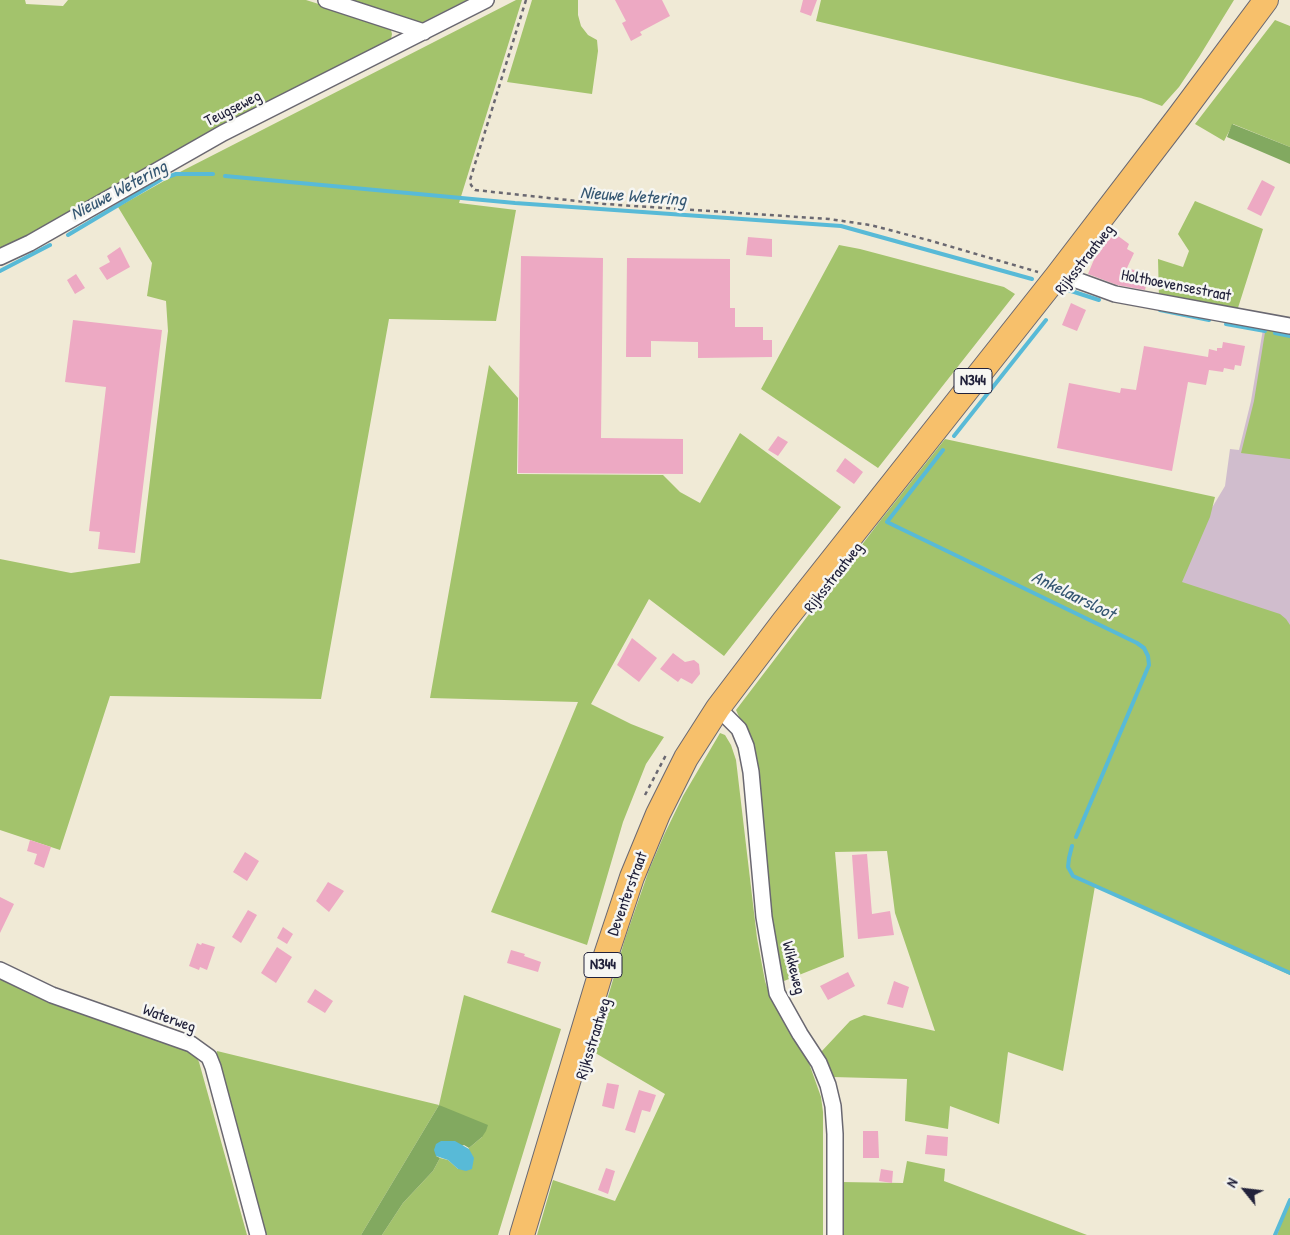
<!DOCTYPE html>
<html>
<head>
<meta charset="utf-8">
<style>
	body { margin:0 }
	#map { position:relative; width:1290px; height:1235px; overflow:hidden; background:#f0ead6; font-family:"Patrick Hand",sans-serif }
	canvas { display:block }
	.north { position:absolute; left:1220px; top:1165px; width:50px; height:50px; -webkit-text-stroke:4px #f6f6f2; paint-order:stroke; rotate:299deg; font-size:14px; font-weight:700; line-height:20px; text-align:center; color:#22223b }
	.north::after { content:''; display:block; margin:auto; width:18px; height:22px; background:#22223b; clip-path:polygon(50% 0,100% 100%,50% 72%,0 100%) }
</style>
</head>
<body>
<div id="map">
<canvas width="1290" height="1235"></canvas>
<div class="north">N</div>
</div>
<script>
const context = document.querySelector('canvas').getContext('2d');
context.lineJoin = 'round';
function fill(path, color) { context.fillStyle = color; context.fill(path, 'evenodd'); }
const shape = rows => new Path2D(rows.map(r => 'M' + r).join(''));
function stroke(path, color, width, dash) { context.strokeStyle = color; context.lineWidth = width; context.lineCap = dash ? 'butt' : 'round'; context.setLineDash(dash || []); context.stroke(path); }
function write(font, color, halo, rows, align = 'center') {
  context.font = font + ' "Patrick Hand",sans-serif'; context.lineWidth = 5; context.setLineDash([]); context.textBaseline = 'middle'; context.strokeStyle = halo; context.fillStyle = color; for (const [text, x, y, turn = 0] of rows) {
    context.save(); context.translate(x, y); context.rotate((+turn || 0) * Math.PI / 180); context.textAlign = isNaN(turn) ? turn : align; if (halo) context.strokeText(text, 0, 0); context.fillText(text, 0, 0); context.restore();
  }
}
fill(shape([
	[1264,323,1290,328,1290,631,1179,584,1207,516,1225,486,1230,449,1239,450,1251,401]
]), '#d0bdcd');
fill(shape([
	[0,0,25,0,26,4,63,6,68,0,306,0,379,23,391,30,392,34,391,39,0,253],
	[347,0,467,0,421,23],
	[516,0,522,0,459,203,516,210,496,321,389,319,321,699,110,696,60,850,0,830,0,559,71,573,140,563,168,331,166,301,147,296,152,263,118,207,180,172],
	[532,0,578,0,578,15,581,26,588,35,597,40,598,51,592,94,507,82],
	[821,0,1234,0,1199,57,1179,87,1162,106,1141,98,816,21],
	[1275,20,1290,26,1290,147,1233,124,1224,141,1195,124],
	[1195,201,1263,229,1237,311,1159,298,1158,259,1183,267,1189,251,1178,234],
	[839,245,860,249,981,281,1004,287,1015,294,878,468,761,389],
	[1266,326,1290,331,1290,459,1241,453,1254,401],
	[489,365,518,398,517,474,663,475,680,492,700,503,740,433,841,507,724,656,649,599,591,704,631,724,664,737,646,764,623,822,587,945,491,912,578,702,430,698],
	[945,439,1215,497,1210,517,1182,582,1280,614,1286,619,1290,625,1290,975,1095,886,1063,1071,1008,1052,999,1124,950,1106,948,1129,905,1121,907,1079,833,1077,821,1052,850,1021,864,1015,935,1031,895,913,887,851,835,852,844,957,779,983,745,730,736,710,880,521],
	[720,733,725,735,731,745,736,760,757,938,765,981,771,999,809,1063,821,1097,823,1112,823,1235,537,1235,553,1180,615,1201,665,1094,592,1051,625,939,649,870,664,835,683,796],
	[0,977,189,1050,195,1055,199,1062,247,1235,0,1235],
	[464,995,561,1029,498,1235,382,1235,403,1203,433,1171,440,1158,448,1160,458,1169,469,1148,482,1137,439,1105,361,1235,258,1235,214,1068,217,1051,439,1105],
	[907,1161,945,1169,944,1181,1087,1235,841,1235,841,1182,903,1183],
	[1290,1200,1290,1235,1277,1235]
]), '#a3c36c');
fill(shape([
	[1232,124,1290,147,1290,164,1227,137],
	[439,1105,488,1125,486,1131,482,1137,469,1148,464,1145,436,1156,440,1158,433,1171,403,1203,382,1235,361,1235]
]), '#82a960');
fill(shape([
	[441,1141,455,1141,469,1149,474,1158,472,1169,466,1171,458,1169,448,1160,436,1156,434,1150,436,1144]
]), '#58bad7');
stroke(shape([
	[225,176,515,203,841,226,1032,279],
	[68,235,162,179,176,174,213,174],
	[0,271,50,245],
	[1065,289,1099,300],
	[1160,310,1209,320],
	[1226,324,1265,331],
	[1275,333,1290,336],
	[954,436,1046,320],
	[943,450,887,522,1137,643,1144,648,1148,656,1149,665,1076,837],
	[1072,846,1069,858,1068,867,1073,876,1290,973],
	[1275,1235,1290,1200]
]), '#58bad7', 4);
fill(shape([
	[615,0,662,0,670,16,640,32,642,35,631,41,622,23,626,21],
	[803,0,817,0,811,16,800,12],
	[1262,180,1275,187,1261,216,1247,209],
	[1114,233,1129,244,1127,249,1134,253,1127,268,1145,273,1144,276,1148,277,1145,290,1117,285,1088,274,1095,257],
	[748,237,772,239,772,257,746,255],
	[120,247,130,267,107,280,99,268,110,262,107,256],
	[521,256,603,258,601,438,683,439,683,474,518,473],
	[627,258,730,259,730,308,735,308,735,327,763,327,763,340,772,340,772,357,698,358,698,342,651,341,651,357,626,357],
	[76,274,85,288,75,294,67,280],
	[1071,303,1086,310,1077,331,1062,325],
	[73,320,162,330,135,553,98,549,100,532,89,531,106,387,65,382],
	[1223,342,1245,346,1241,366,1235,365,1234,370,1224,368,1223,372,1209,370,1206,385,1188,382,1172,471,1057,448,1069,383,1120,393,1121,388,1136,390,1144,346,1208,357,1209,349,1217,351,1217,348,1222,348],
	[778,436,788,442,778,456,768,450],
	[845,458,863,472,854,484,836,471],
	[632,638,657,658,639,682,617,665],
	[673,653,685,662,694,660,699,664,700,674,692,684,681,678,678,682,660,669],
	[30,840,51,847,44,868,34,864,37,854,27,851],
	[245,852,259,861,247,881,233,872],
	[867,854,872,914,890,911,894,935,858,939,852,855],
	[328,882,344,891,329,912,316,901],
	[0,897,14,904,0,933],
	[248,910,257,915,241,943,232,937],
	[283,927,293,934,287,944,277,938],
	[197,943,201,945,202,943,215,947,207,970,200,967,199,970,189,966],
	[277,947,292,957,276,983,261,973],
	[511,950,525,954,524,956,541,962,538,972,507,963],
	[848,972,855,986,828,1000,820,986],
	[894,981,909,987,903,1008,887,1004],
	[315,989,333,1001,325,1013,307,1002],
	[607,1083,619,1085,614,1109,602,1106],
	[639,1090,656,1095,650,1112,642,1110,635,1133,625,1130],
	[863,1131,878,1131,879,1158,863,1158],
	[927,1135,948,1137,947,1156,925,1154],
	[606,1168,615,1171,608,1194,598,1190],
	[881,1169,893,1171,892,1183,879,1181]
]), '#eda9c3');
const minor = shape([
	[326,0,424,32],
	[0,257,30,243,223,133,486,0],
	[1057,276,1071,278,1115,294,1290,326],
	[718,708,739,729,746,746,751,772,764,917,777,993,800,1034,819,1063,828,1085,833,1106,835,1134,835,1235],
	[0,970,52,995,191,1044,209,1057,213,1067,258,1235]
]);
const primary = shape([
	[522,1235,606,955,632,877,658,814,686,758,718,708,784,621,1057,276,1178,118,1266,0]
]);
stroke(minor, '#6a6871', 18);
stroke(primary, '#6a6871', 26);
stroke(shape([
	[526,0,470,180,471,185,475,190,605,204,829,219,870,225,928,240,1038,272],
	[645,795,667,753]
]), '#6a6871', 2.5, [4, 4]);
stroke(minor, '#fff', 15);
stroke(primary, '#f7c06b', 24);
for (const [x, y, w] of [
	[973,381,38],
	[603,965,38]
]) { const box = new Path2D(); box.roundRect(x - w / 2, y - 12.5, w, 25, 4); context.fillStyle = '#f6f6f2'; context.fill(box); stroke(box, '#22223b', 1); }
write('bold 15px', '#22223b', null, [
	["N344",973,381],
	["N344",603,965]
]);
write('16px', '#22223b', '#f6f6f2', [
	["Teugseweg",233,109,-27],
	["Rijksstraatweg",1085,260,-52],
	["Holthoevensestraat",1176,286,11],
	["Rijksstraatweg",834,578,-52],
	["Deventerstraat",628,894,-70],
	["Wikkeweg",793,968,76],
	["Waterweg",169,1019,20],
	["Rijksstraatweg",594,1039,-73]
]);
write('italic 18px', '#355772', '#f6f6f2', [
	["Nieuwe Wetering",119,191,-28],
	["Nieuwe Wetering",633,197,4],
	["Ankelaarsloot",1073,596,26]
]);
</script>
</body>
</html>
